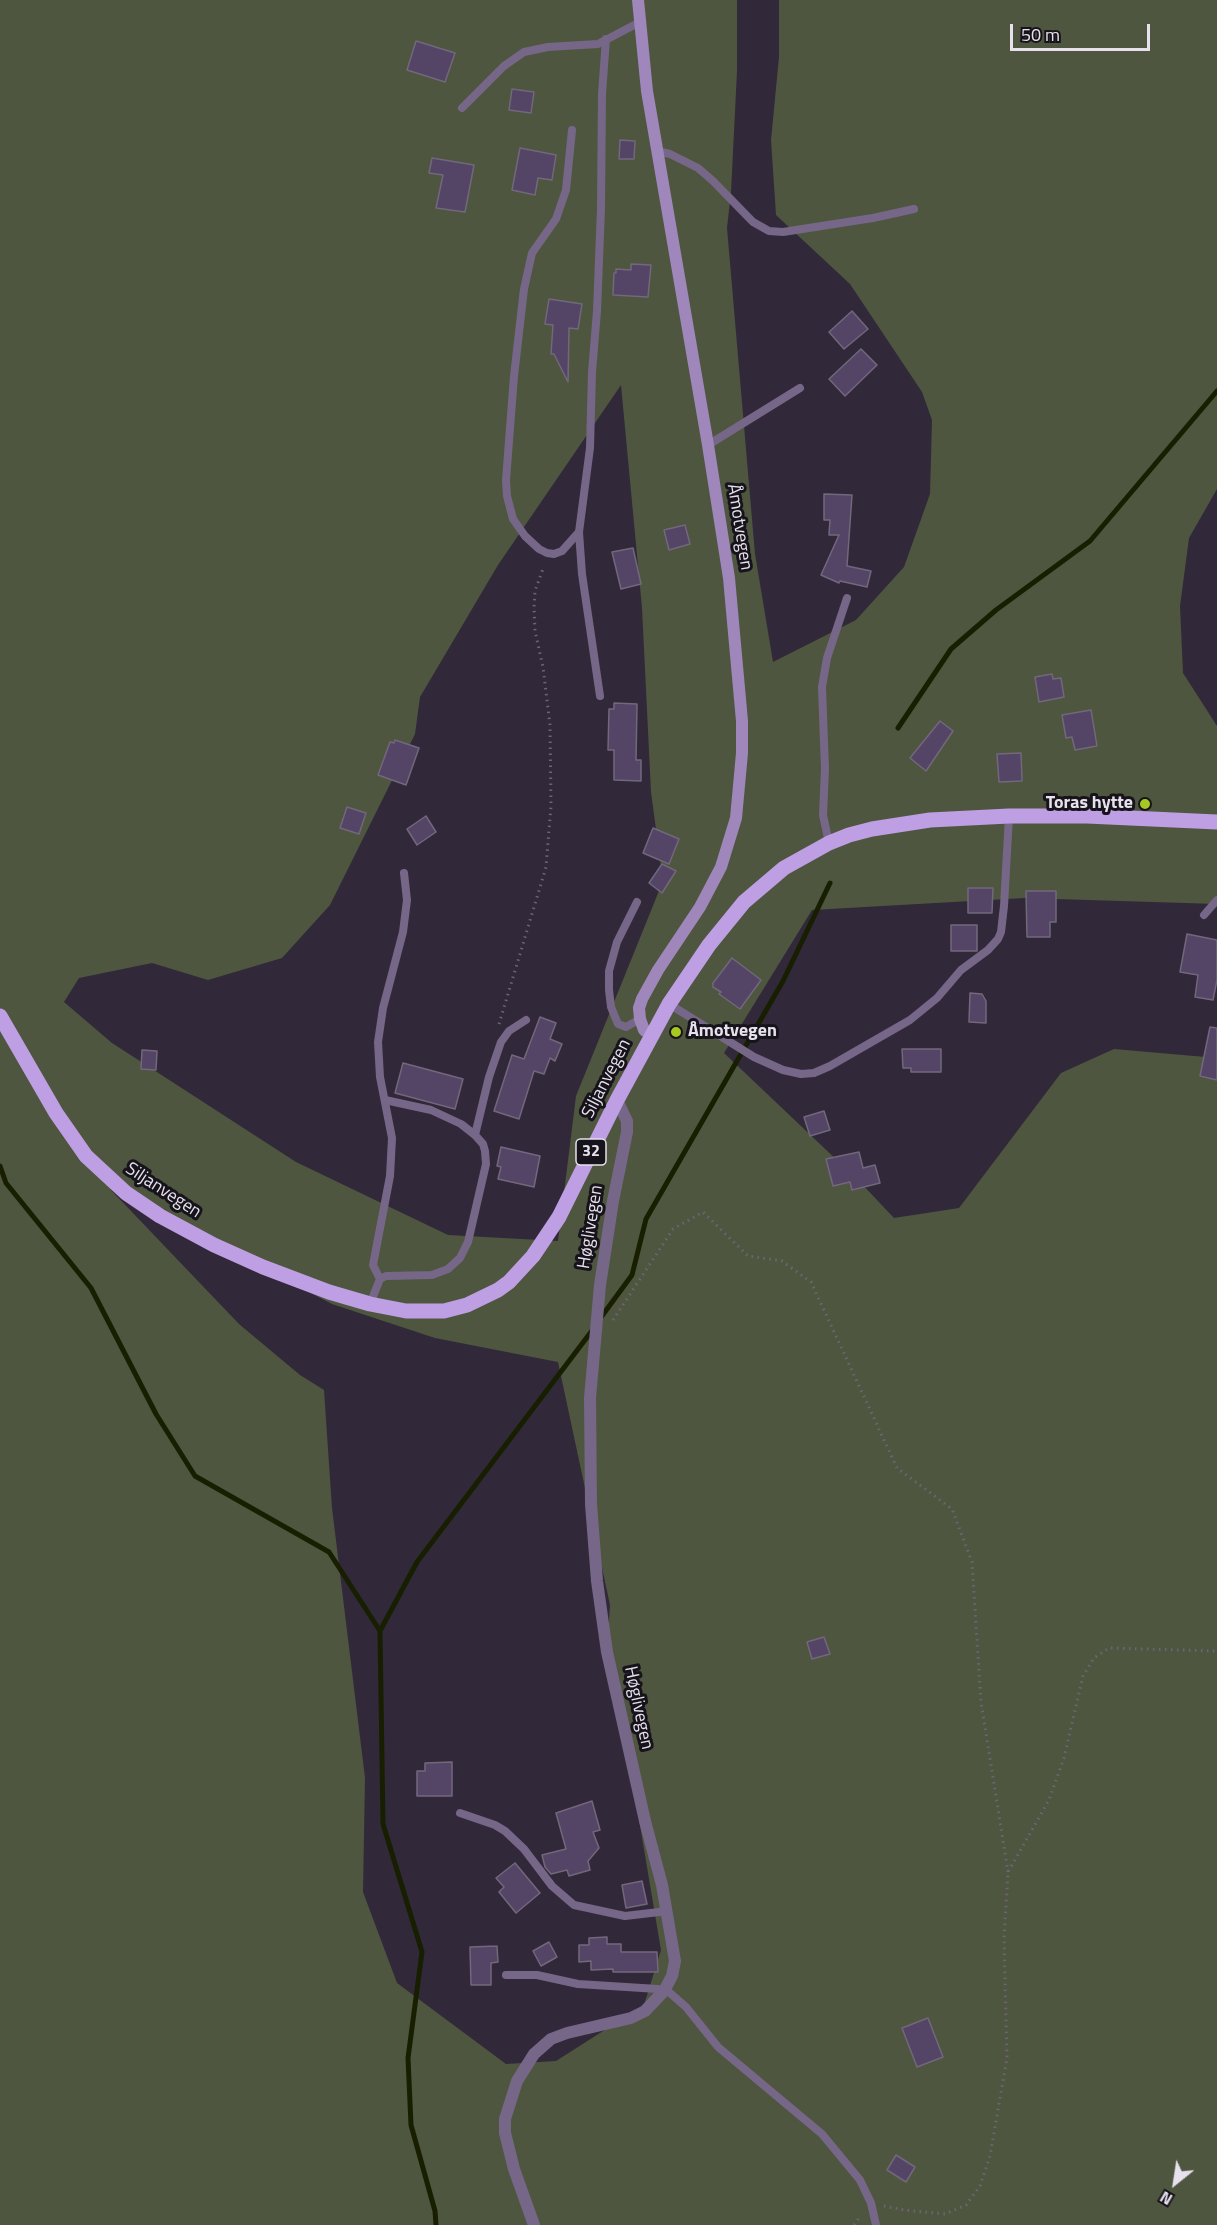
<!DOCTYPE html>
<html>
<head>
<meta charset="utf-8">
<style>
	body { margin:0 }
	#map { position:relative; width:1217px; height:2225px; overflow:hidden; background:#31293a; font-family:"Titillium Web",sans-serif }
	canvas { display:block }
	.north { position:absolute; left:1145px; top:2153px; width:60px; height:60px; -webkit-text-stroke:4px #17131b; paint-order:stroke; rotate:210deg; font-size:16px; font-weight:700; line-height:24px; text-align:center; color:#e6e1ed }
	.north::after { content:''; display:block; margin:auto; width:21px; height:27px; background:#e6e1ed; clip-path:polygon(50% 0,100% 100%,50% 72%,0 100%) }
	.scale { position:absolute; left:1010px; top:24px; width:140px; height:27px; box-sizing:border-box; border:3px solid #e6e1ed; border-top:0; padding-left:8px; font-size:18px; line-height:21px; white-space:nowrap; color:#e6e1ed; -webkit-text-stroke:4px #17131b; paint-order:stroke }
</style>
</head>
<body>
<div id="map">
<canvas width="1217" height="2225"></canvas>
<div class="north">N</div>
<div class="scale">50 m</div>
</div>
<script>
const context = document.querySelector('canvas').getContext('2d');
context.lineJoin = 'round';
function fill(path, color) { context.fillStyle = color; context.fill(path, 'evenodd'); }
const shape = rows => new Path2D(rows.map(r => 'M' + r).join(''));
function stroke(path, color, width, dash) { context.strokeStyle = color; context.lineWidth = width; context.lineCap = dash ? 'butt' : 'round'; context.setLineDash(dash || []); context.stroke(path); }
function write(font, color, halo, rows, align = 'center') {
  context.font = font + ' "Titillium Web",sans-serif'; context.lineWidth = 6; context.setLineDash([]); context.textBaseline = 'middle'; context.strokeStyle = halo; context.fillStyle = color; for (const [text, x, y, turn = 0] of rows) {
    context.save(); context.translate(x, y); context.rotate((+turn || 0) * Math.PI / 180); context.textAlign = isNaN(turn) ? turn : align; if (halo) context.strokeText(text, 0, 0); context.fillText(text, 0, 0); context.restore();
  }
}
fill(shape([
	[0,0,737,0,737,71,731,192,727,228,755,554,773,662,856,620,904,567,930,494,932,420,922,392,850,284,776,215,771,140,779,57,779,0,1217,0,1217,489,1189,538,1180,606,1183,673,1217,726,1217,904,1024,898,812,910,724,1053,860,1182,894,1218,959,1208,1061,1073,1114,1049,1217,1058,1217,2225,0,2225],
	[621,385,642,608,651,792,663,881,576,1096,558,1241,448,1235,296,1162,112,1043,64,1002,79,978,152,963,208,980,282,958,330,905,415,734,420,697,498,565],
	[110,1189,332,1304,435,1338,558,1362,610,1605,608,1636,661,1950,644,2005,556,2061,506,2064,397,1983,363,1892,365,1778,332,1508,324,1390,300,1375,239,1324]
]), '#4f563f');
stroke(shape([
	[898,728,951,649,996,610,1090,541,1217,391],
	[0,1166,6,1183,91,1288,156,1414,195,1476,329,1552,380,1631,417,1562,594,1328],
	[599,1320,632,1275,646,1219,783,981,830,883],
	[380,1631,383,1824,422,1952,408,2058,411,2125,435,2211,436,2225]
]), '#181f00', 5);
const building = shape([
	[416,41,455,53,445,82,407,70,416,41],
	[512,89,534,92,531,113,509,110,512,89],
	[620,140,635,141,634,159,619,159,620,140],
	[520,148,556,155,552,180,538,178,535,195,512,190,520,148],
	[432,158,474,165,465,212,436,208,443,175,429,173,432,158],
	[631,264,651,265,648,297,613,295,614,273,616,273,616,269,631,270,631,264],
	[549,299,582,304,578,329,569,328,568,382,554,354,551,354,553,325,545,324,549,299],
	[852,311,868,329,844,349,829,332,852,311],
	[861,349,877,365,845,396,829,379,861,349],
	[824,494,852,495,847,566,871,571,867,587,840,581,839,583,821,575,839,535,829,535,830,520,824,520,824,494],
	[685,525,690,544,669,550,664,530,685,525],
	[633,548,641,584,621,589,612,552,633,548],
	[1052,674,1053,679,1061,678,1064,697,1039,702,1035,677,1052,674],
	[614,703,637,704,636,760,641,760,641,781,614,780,614,750,608,750,609,709,614,709,614,703],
	[1091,710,1097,746,1075,750,1072,737,1066,738,1062,715,1091,710],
	[940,721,953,731,926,771,910,758,940,721],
	[395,740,419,748,406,785,378,775,390,742,394,743,395,740],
	[1021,753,1022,781,999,782,997,754,1021,753],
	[347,807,366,813,359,834,340,828,347,807],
	[426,816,436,832,417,845,407,829,426,816],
	[653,828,679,839,669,864,643,853,653,828],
	[662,864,676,871,662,893,649,883,662,864],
	[968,888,993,888,992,913,968,913,968,888],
	[1026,891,1056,891,1056,922,1050,922,1050,937,1027,937,1026,891],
	[951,925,977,925,977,951,951,951,951,925],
	[1187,934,1217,940,1217,980,1213,1000,1195,997,1198,975,1180,972,1187,934],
	[732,958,761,980,740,1009,719,994,721,992,713,987,713,983,732,958],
	[970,993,982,994,986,1001,986,1023,969,1022,970,993],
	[540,1017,556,1023,550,1039,562,1044,555,1061,550,1058,544,1074,534,1071,519,1119,494,1111,512,1055,524,1059,540,1017],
	[1210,1027,1217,1028,1217,1080,1200,1076,1210,1027],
	[902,1049,941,1049,941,1072,911,1072,911,1068,903,1068,902,1049],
	[142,1050,157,1051,156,1070,141,1069,142,1050],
	[403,1063,463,1079,455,1109,395,1093,403,1063],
	[824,1111,830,1130,810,1136,804,1117,824,1111],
	[501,1147,540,1156,534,1187,498,1179,501,1167,497,1166,501,1147],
	[859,1152,863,1168,875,1165,880,1183,852,1190,850,1182,833,1186,826,1159,859,1152],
	[824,1637,830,1654,812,1659,807,1642,824,1637],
	[452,1762,452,1796,417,1796,417,1771,425,1771,425,1763,452,1762],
	[592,1801,600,1830,593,1832,599,1848,588,1861,590,1870,569,1876,567,1870,551,1874,545,1867,542,1855,566,1849,556,1813,592,1801],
	[515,1863,540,1893,516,1913,499,1892,504,1887,496,1878,515,1863],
	[642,1881,647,1904,626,1908,622,1885,642,1881],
	[607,1937,607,1944,621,1944,621,1952,657,1952,658,1972,613,1972,613,1969,591,1970,591,1961,579,1962,579,1945,589,1945,589,1938,607,1937],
	[549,1942,557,1957,541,1966,533,1951,549,1942],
	[497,1946,498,1962,491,1963,491,1985,471,1985,470,1947,497,1946],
	[928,2018,943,2057,917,2067,902,2028,928,2018],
	[896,2155,915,2167,906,2182,887,2170,896,2155]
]);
fill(building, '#544466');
stroke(building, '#71687c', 1.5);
stroke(shape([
	[499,1024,546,867,551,806,550,725,543,667,535,631,534,608,535,591,544,566],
	[613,1320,673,1229,703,1212,748,1256,782,1261,811,1282,897,1468,952,1509,972,1562,981,1702,1008,1872],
	[884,2206,904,2210,945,2214,966,2205,980,2186,990,2156,1007,2058,1004,1939,1008,1872,1049,1800,1064,1758,1083,1676,1094,1658,1109,1648,1217,1651],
	[854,2225,860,2217]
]), '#6c6575', 3, [1.5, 4.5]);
stroke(shape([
	[462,108,504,66,524,52,548,47,598,44,640,22],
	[572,130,566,190,556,219,532,253,524,289,514,376,506,480,507,496,513,519,525,536,539,549,547,553,554,554,562,551,579,532],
	[657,151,670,154,698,168,713,181,753,222,769,231,783,232,873,218,914,209],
	[708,445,800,388],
	[600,696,582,574,579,532,590,448,592,372,597,311,601,209,602,94,606,39],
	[829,843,823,815,825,769,822,687,827,658,847,598],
	[637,902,617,942,609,971,609,990,611,1007,618,1024,626,1027,640,1019],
	[1204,915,1217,900],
	[669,1004,754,1057,783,1070,801,1074,814,1073,830,1066,910,1020,937,998,961,970,988,950,998,939,1001,932,1004,906,1009,816],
	[475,1135,489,1077,501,1042,509,1031,526,1020],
	[380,1279,373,1265,390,1176,392,1138,380,1077,378,1042,383,1008,403,932,407,900,404,873],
	[370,1304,380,1279,386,1276,432,1275,448,1269,460,1258,468,1242,486,1164,485,1151,483,1144,475,1135,461,1124,431,1110,385,1100],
	[460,1813,495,1825,505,1831,524,1849,552,1886,574,1905,625,1916,668,1911],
	[506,1975,537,1975,578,1984,658,1989,670,1993,686,2007,718,2047,822,2134,860,2180,871,2203,876,2225]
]), '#766788', 8);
stroke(shape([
	[534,2225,514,2169,505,2133,505,2119,517,2081,534,2054,551,2039,567,2033,631,2018,645,2011,664,1991,672,1976,675,1961,662,1885,645,1821,607,1652,597,1581,591,1504,590,1398,600,1285,613,1201,627,1132,627,1121,617,1100]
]), '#766788', 12);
stroke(shape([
	[638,0,647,91,708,445,729,578,742,721,742,753,736,818,721,867,700,907,658,970,642,999,639,1008,640,1019,644,1030,651,1035]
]), '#9f87bb', 12);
stroke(shape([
	[0,1016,56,1113,86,1156,126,1193,160,1216,214,1245,263,1267,329,1292,370,1304,406,1311,444,1311,467,1305,498,1290,509,1282,533,1256,559,1217,617,1100,669,1004,709,945,744,902,784,868,829,843,849,835,872,829,930,820,1009,816,1087,816,1217,822]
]), '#bf9fe3', 15);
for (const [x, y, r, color] of [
	[1145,804,6,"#a6c820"],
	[676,1032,6,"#a6c820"]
]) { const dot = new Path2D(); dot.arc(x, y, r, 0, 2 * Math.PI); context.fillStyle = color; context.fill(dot); stroke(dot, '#17131b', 2); }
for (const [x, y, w] of [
	[591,1152,30]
]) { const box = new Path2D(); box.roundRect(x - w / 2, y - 13, w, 26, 4.5); context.fillStyle = '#17131b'; context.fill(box); stroke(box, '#e6e1ed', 1.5); }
write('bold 16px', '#e6e1ed', null, [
	["32",591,1152]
]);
write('18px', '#e6e1ed', '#17131b', [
	["Åmotvegen",739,527,81],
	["Siljanvegen",607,1079,-63],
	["Siljanvegen",163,1191,33],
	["Høglivegen",591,1227,-81],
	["Høglivegen",638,1708,78]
]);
write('bold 18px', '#e6e1ed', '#17131b', [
	["Toras hytte",1133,804],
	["Åmotvegen",688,1032,"left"]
], 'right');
</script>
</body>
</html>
